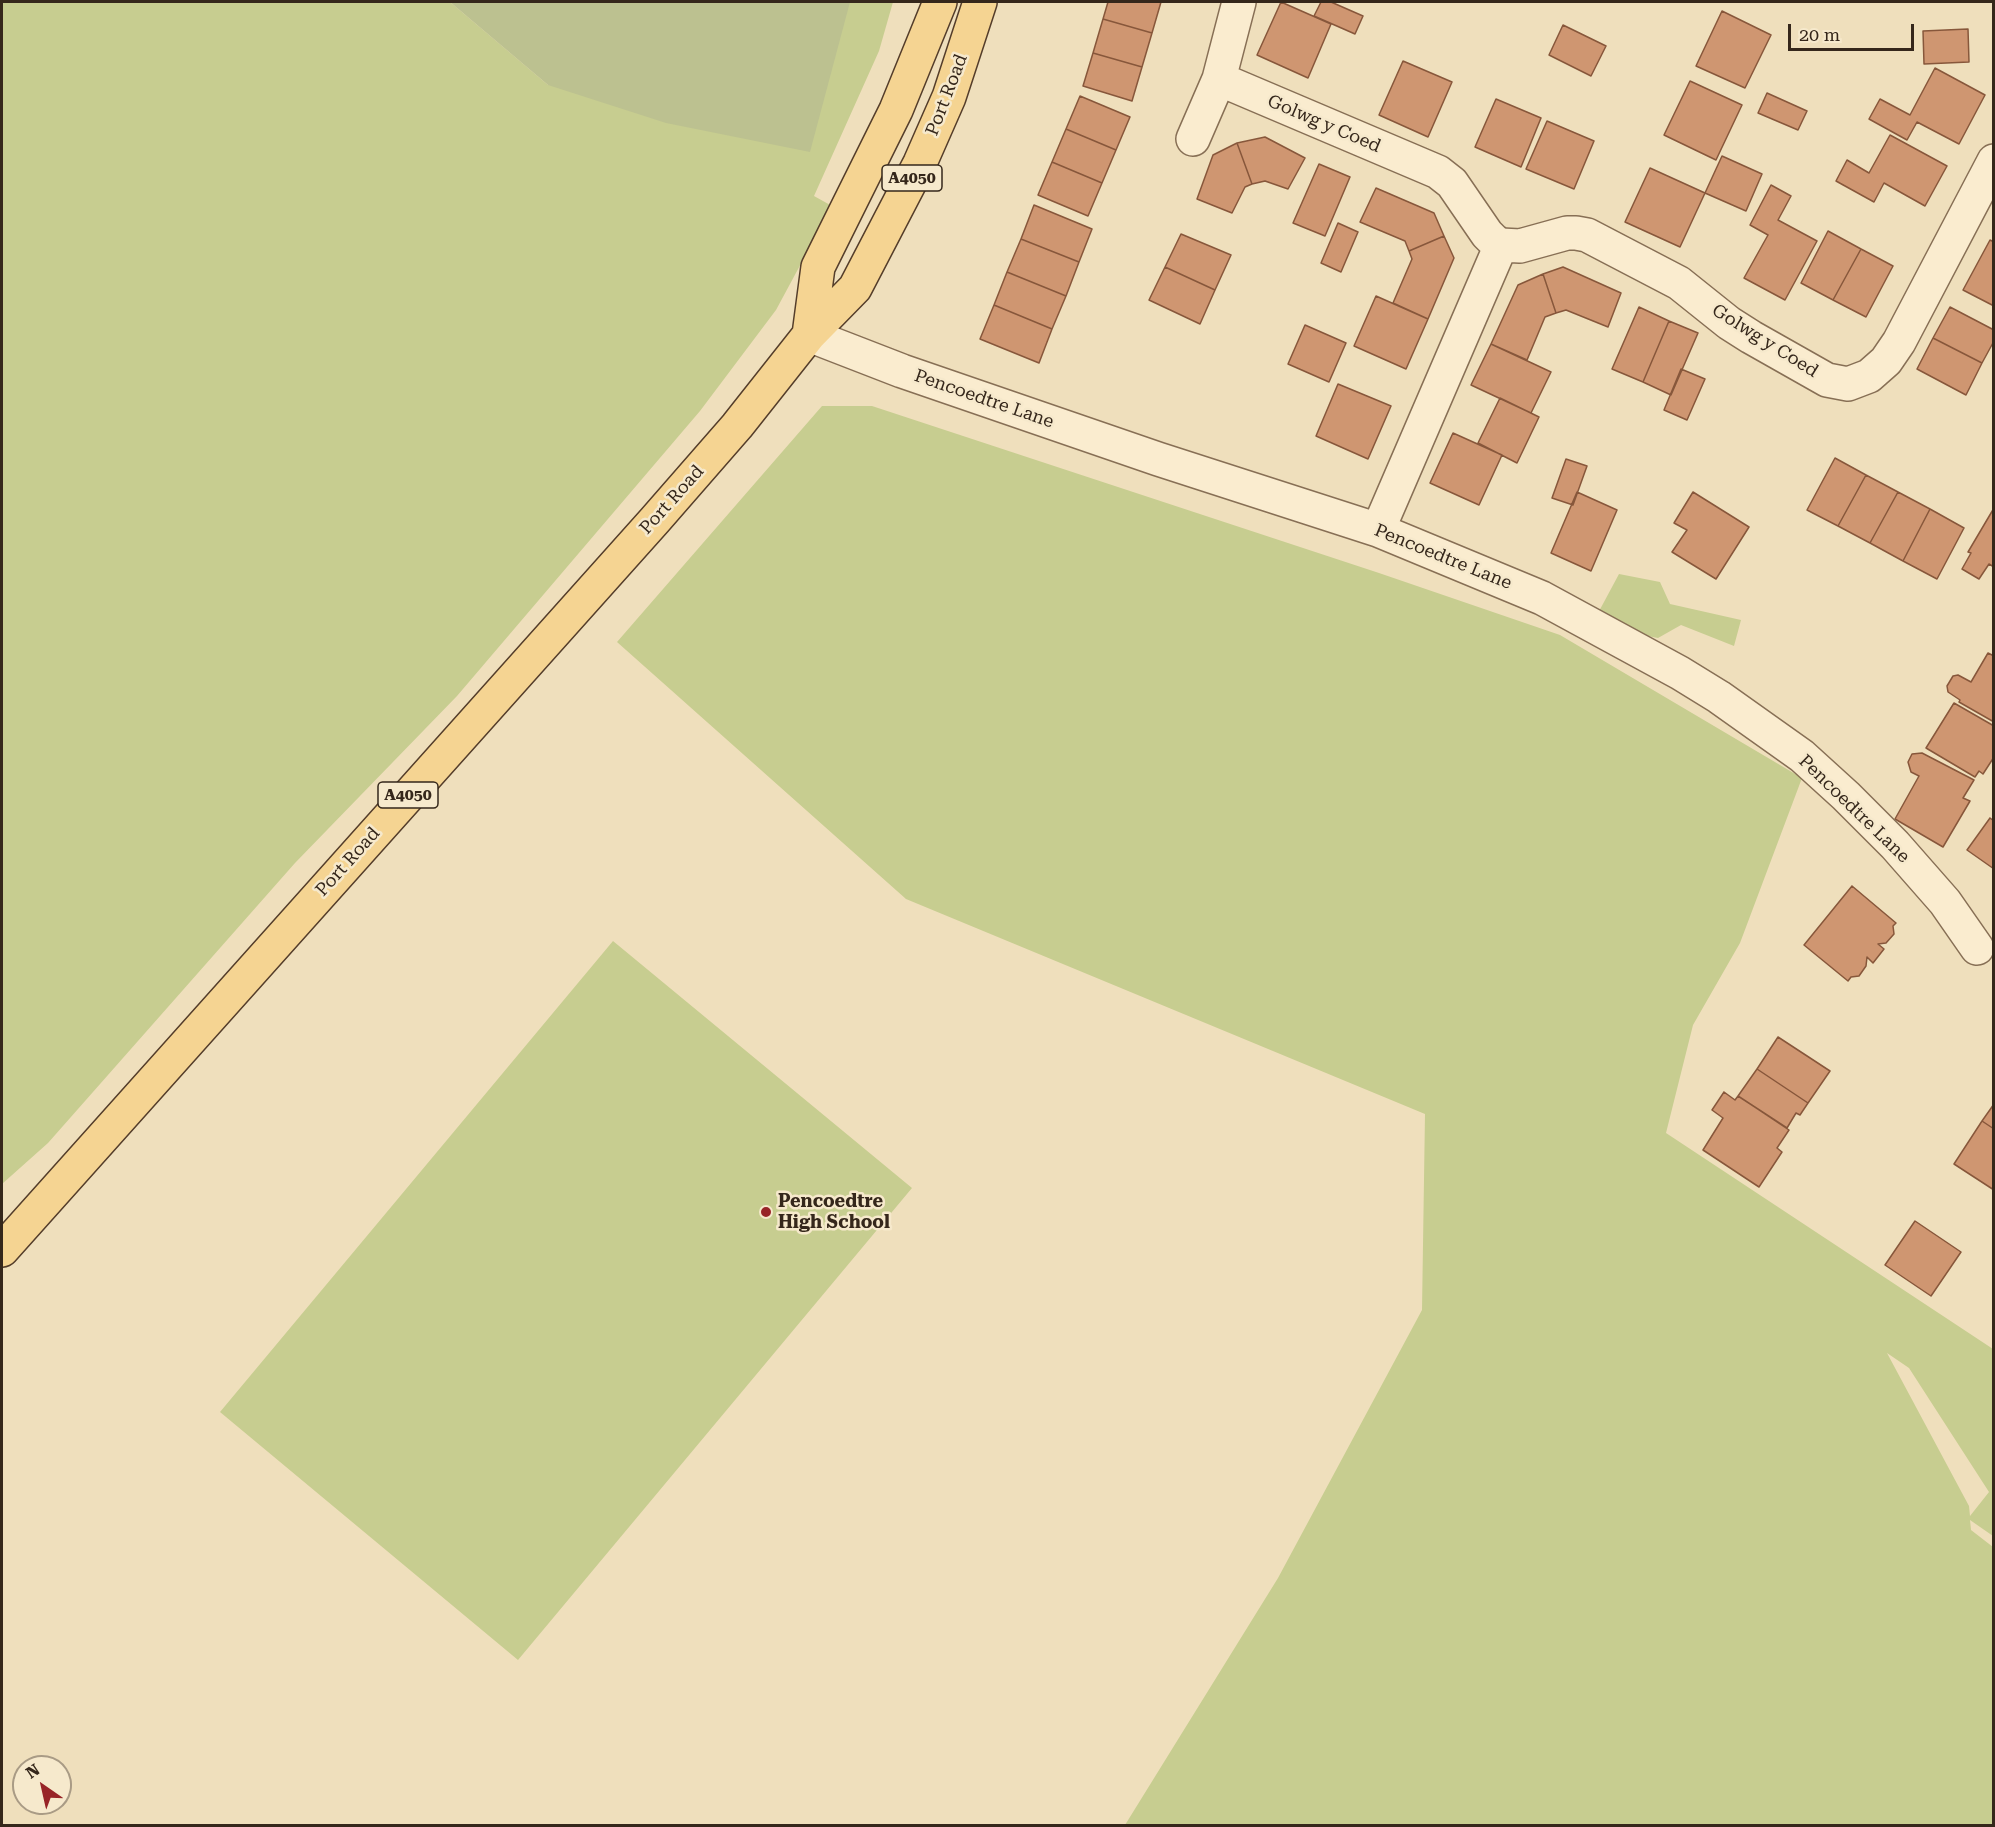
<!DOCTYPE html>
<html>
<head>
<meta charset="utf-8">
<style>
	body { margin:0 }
	#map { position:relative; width:1995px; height:1827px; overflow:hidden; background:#efdfbc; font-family:"Roboto Serif",serif }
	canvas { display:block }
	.frame { position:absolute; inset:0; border:3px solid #35271b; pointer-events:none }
	.north { position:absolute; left:12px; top:1755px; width:60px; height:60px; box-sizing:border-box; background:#f6e9cc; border:2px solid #a99b85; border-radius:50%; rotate:326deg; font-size:16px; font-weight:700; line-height:24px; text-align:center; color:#35271b }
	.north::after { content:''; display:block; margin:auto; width:21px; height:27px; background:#982427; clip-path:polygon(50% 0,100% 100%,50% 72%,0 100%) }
	.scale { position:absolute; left:1788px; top:24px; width:126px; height:27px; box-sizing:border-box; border:3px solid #35271b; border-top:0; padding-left:8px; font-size:18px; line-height:21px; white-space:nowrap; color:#35271b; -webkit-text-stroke:4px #f6e9cc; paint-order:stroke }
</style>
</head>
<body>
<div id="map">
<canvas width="1995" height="1827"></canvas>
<div class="frame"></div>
<div class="north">N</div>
<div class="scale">20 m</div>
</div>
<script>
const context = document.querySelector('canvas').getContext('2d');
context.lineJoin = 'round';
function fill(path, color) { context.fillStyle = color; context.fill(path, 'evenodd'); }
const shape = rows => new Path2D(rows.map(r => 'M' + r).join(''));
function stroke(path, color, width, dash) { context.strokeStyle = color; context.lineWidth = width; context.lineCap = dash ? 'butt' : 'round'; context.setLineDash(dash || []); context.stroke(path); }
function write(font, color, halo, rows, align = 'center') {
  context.font = font + ' "Roboto Serif",serif'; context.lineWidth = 5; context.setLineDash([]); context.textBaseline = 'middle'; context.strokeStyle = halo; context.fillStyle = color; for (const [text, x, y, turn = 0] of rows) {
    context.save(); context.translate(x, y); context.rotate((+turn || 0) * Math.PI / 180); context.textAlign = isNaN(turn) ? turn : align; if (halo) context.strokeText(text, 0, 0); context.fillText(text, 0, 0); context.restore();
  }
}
fill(shape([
	[2,2,450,2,548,85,726,2,893,2,879,51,814,196,832,206,776,310,700,411,457,696,295,863,48,1143,2,1184],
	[822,406,872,406,1379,573,1560,635,1802,778,1740,943,1693,1025,1666,1133,1993,1349,1993,1536,1970,1520,1971,1530,1993,1547,1993,1825,1125,1825,1278,1578,1422,1310,1425,1114,906,899,617,642],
	[1887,1353,1909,1368,1989,1492,1970,1516,1969,1506],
	[1619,574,1660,582,1670,604,1741,620,1734,646,1681,625,1658,638,1622,631,1597,615],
	[613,941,912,1188,518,1660,220,1412]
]), '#c7cd90');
fill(shape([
	[450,2,850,2,810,152,666,123,548,85]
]), '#bcc190');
const building = shape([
	[1108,2,1161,2,1152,33,1103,19,1108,2],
	[1281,2,1331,24,1308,78,1257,55,1281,2],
	[1321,2,1331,2,1363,16,1355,34,1314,16,1321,2],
	[1722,11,1771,35,1745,88,1696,66,1722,11],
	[1103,19,1152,33,1142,67,1093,53,1103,19],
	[1563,25,1606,46,1591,76,1549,55,1563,25],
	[1968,29,1969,62,1924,64,1923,31,1968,29],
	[1093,53,1142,67,1132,101,1083,86,1093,53],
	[1403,61,1452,82,1428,137,1379,115,1403,61],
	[1935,68,1985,95,1959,144,1917,122,1907,140,1869,119,1880,99,1910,115,1935,68],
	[1690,81,1742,105,1716,160,1664,135,1690,81],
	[1767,93,1807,111,1798,130,1758,113,1767,93],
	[1080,96,1130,117,1116,150,1066,129,1080,96],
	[1496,99,1541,118,1521,167,1475,147,1496,99],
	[1547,121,1594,141,1574,189,1526,169,1547,121],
	[1066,129,1116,150,1102,183,1052,162,1066,129],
	[1890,135,1947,166,1925,206,1884,183,1874,202,1836,181,1847,160,1869,173,1890,135],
	[1265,137,1305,158,1288,189,1265,181,1252,184,1237,143,1265,137],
	[1237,143,1252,184,1245,187,1232,213,1197,199,1213,155,1237,143],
	[1722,156,1762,174,1746,211,1705,193,1722,156],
	[1052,162,1102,183,1088,216,1038,195,1052,162],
	[1319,164,1350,177,1325,236,1293,223,1319,164],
	[1650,168,1705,193,1680,247,1625,222,1650,168],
	[1771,185,1791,196,1778,220,1817,241,1785,300,1744,278,1768,235,1750,225,1771,185],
	[1376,188,1434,213,1444,236,1409,251,1405,241,1360,222,1376,188],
	[1034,205,1092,229,1079,262,1021,239,1034,205],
	[1338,223,1358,232,1341,272,1321,263,1338,223],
	[1828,231,1861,249,1833,300,1801,283,1828,231],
	[1181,234,1231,255,1215,290,1165,267,1181,234],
	[1444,236,1454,258,1428,319,1393,303,1412,259,1409,251,1444,236],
	[1021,239,1079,262,1066,296,1007,272,1021,239],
	[1990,240,1994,242,1994,306,1963,290,1990,240],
	[1861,249,1893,266,1866,317,1833,300,1861,249],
	[1165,267,1215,290,1200,324,1149,300,1165,267],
	[1563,267,1621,293,1608,327,1566,310,1556,313,1543,274,1563,267],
	[1007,272,1066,296,1052,329,994,305,1007,272],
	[1543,274,1556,313,1545,317,1527,360,1491,344,1518,285,1543,274],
	[1376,296,1428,319,1406,369,1354,346,1376,296],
	[994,305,1052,329,1039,363,980,339,994,305],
	[1639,307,1669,321,1643,382,1612,369,1639,307],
	[1950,307,1994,330,1994,341,1982,363,1933,338,1950,307],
	[1669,321,1698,333,1671,395,1643,382,1669,321],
	[1305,325,1346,343,1329,382,1288,364,1305,325],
	[1933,338,1982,363,1966,395,1917,369,1933,338],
	[1491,344,1551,372,1531,413,1471,385,1491,344],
	[1681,369,1705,379,1687,420,1664,410,1681,369],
	[1338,384,1391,406,1368,459,1316,436,1338,384],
	[1500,398,1539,417,1517,463,1478,443,1500,398],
	[1453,433,1502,455,1479,505,1430,483,1453,433],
	[1835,458,1866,475,1838,526,1807,510,1835,458],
	[1566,459,1587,466,1573,505,1552,498,1566,459],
	[1866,475,1898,492,1870,543,1838,526,1866,475],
	[1577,492,1617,510,1591,571,1551,553,1577,492],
	[1693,492,1749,527,1716,579,1672,552,1687,530,1674,523,1693,492],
	[1898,492,1930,509,1903,561,1870,543,1898,492],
	[1994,508,1994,567,1989,564,1979,579,1962,569,1971,553,1968,552,1994,508],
	[1930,509,1964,528,1937,579,1903,561,1930,509],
	[1988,653,1994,656,1994,722,1959,702,1960,700,1948,692,1947,686,1953,676,1958,675,1971,682,1988,653],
	[1954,703,1994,726,1994,757,1983,774,1979,771,1975,777,1926,748,1954,703],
	[1922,753,1974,780,1963,798,1970,801,1943,847,1895,819,1919,776,1911,772,1908,762,1912,754,1922,753],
	[1990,818,1994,821,1994,869,1967,850,1990,818],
	[1852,886,1896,923,1893,926,1894,934,1886,943,1878,944,1884,949,1873,963,1867,957,1866,966,1859,976,1851,977,1848,981,1804,945,1852,886],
	[1778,1037,1830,1071,1808,1103,1757,1069,1778,1037],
	[1757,1069,1808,1103,1800,1115,1796,1113,1787,1128,1738,1096,1757,1069],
	[1724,1092,1735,1100,1738,1096,1789,1130,1777,1148,1782,1152,1759,1187,1703,1150,1723,1118,1712,1110,1724,1092],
	[1994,1104,1994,1129,1982,1121,1994,1104],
	[1982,1121,1994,1129,1994,1190,1954,1164,1982,1121],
	[1915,1221,1961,1252,1931,1296,1885,1265,1915,1221]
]);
fill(building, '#cf9671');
stroke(building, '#87573b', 1.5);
const street = shape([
	[1219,79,1438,172,1452,183,1487,234,1494,241,1501,245,1378,530],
	[1193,139,1219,79,1239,2],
	[1501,245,1520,246,1567,233,1576,233,1587,235,1679,283,1729,323,1751,337,1827,380,1848,384,1869,376,1886,361,1899,342,1994,161],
	[809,335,902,371,1158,459,1378,530,1542,598,1680,673,1719,697,1802,756,1846,796,1895,845,1945,902,1977,948]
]);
const primary = shape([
	[809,335,818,267,896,110,940,2],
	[2,1250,655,520,737,426,809,335,855,288,920,163,949,97,980,2]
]);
stroke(street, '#876f55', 36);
stroke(primary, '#543d2a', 36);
stroke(street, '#faeccf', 33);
stroke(primary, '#f5d492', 33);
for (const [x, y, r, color] of [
	[766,1212,6,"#982427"]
]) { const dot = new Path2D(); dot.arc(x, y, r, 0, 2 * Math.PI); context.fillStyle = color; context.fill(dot); stroke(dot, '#f6e9cc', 2); }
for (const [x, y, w] of [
	[912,178,60],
	[408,795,60]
]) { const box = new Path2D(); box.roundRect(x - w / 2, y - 13, w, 26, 4.5); context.fillStyle = '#f6e9cc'; context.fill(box); stroke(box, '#35271b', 1.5); }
write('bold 16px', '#35271b', null, [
	["A4050",912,178],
	["A4050",408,795]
]);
write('18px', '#35271b', '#f6e9cc', [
	["Port Road",947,95,-69],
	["Golwg y Coed",1324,124,23],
	["Golwg y Coed",1765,341,32],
	["Pencoedtre Lane",984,399,19],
	["Port Road",672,500,-48],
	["Pencoedtre Lane",1443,557,22],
	["Pencoedtre Lane",1854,809,44],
	["Port Road",348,862,-48]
]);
write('bold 18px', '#35271b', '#f6e9cc', [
	["Pencoedtre",778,1202],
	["High School",778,1223]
], 'left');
</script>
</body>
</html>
